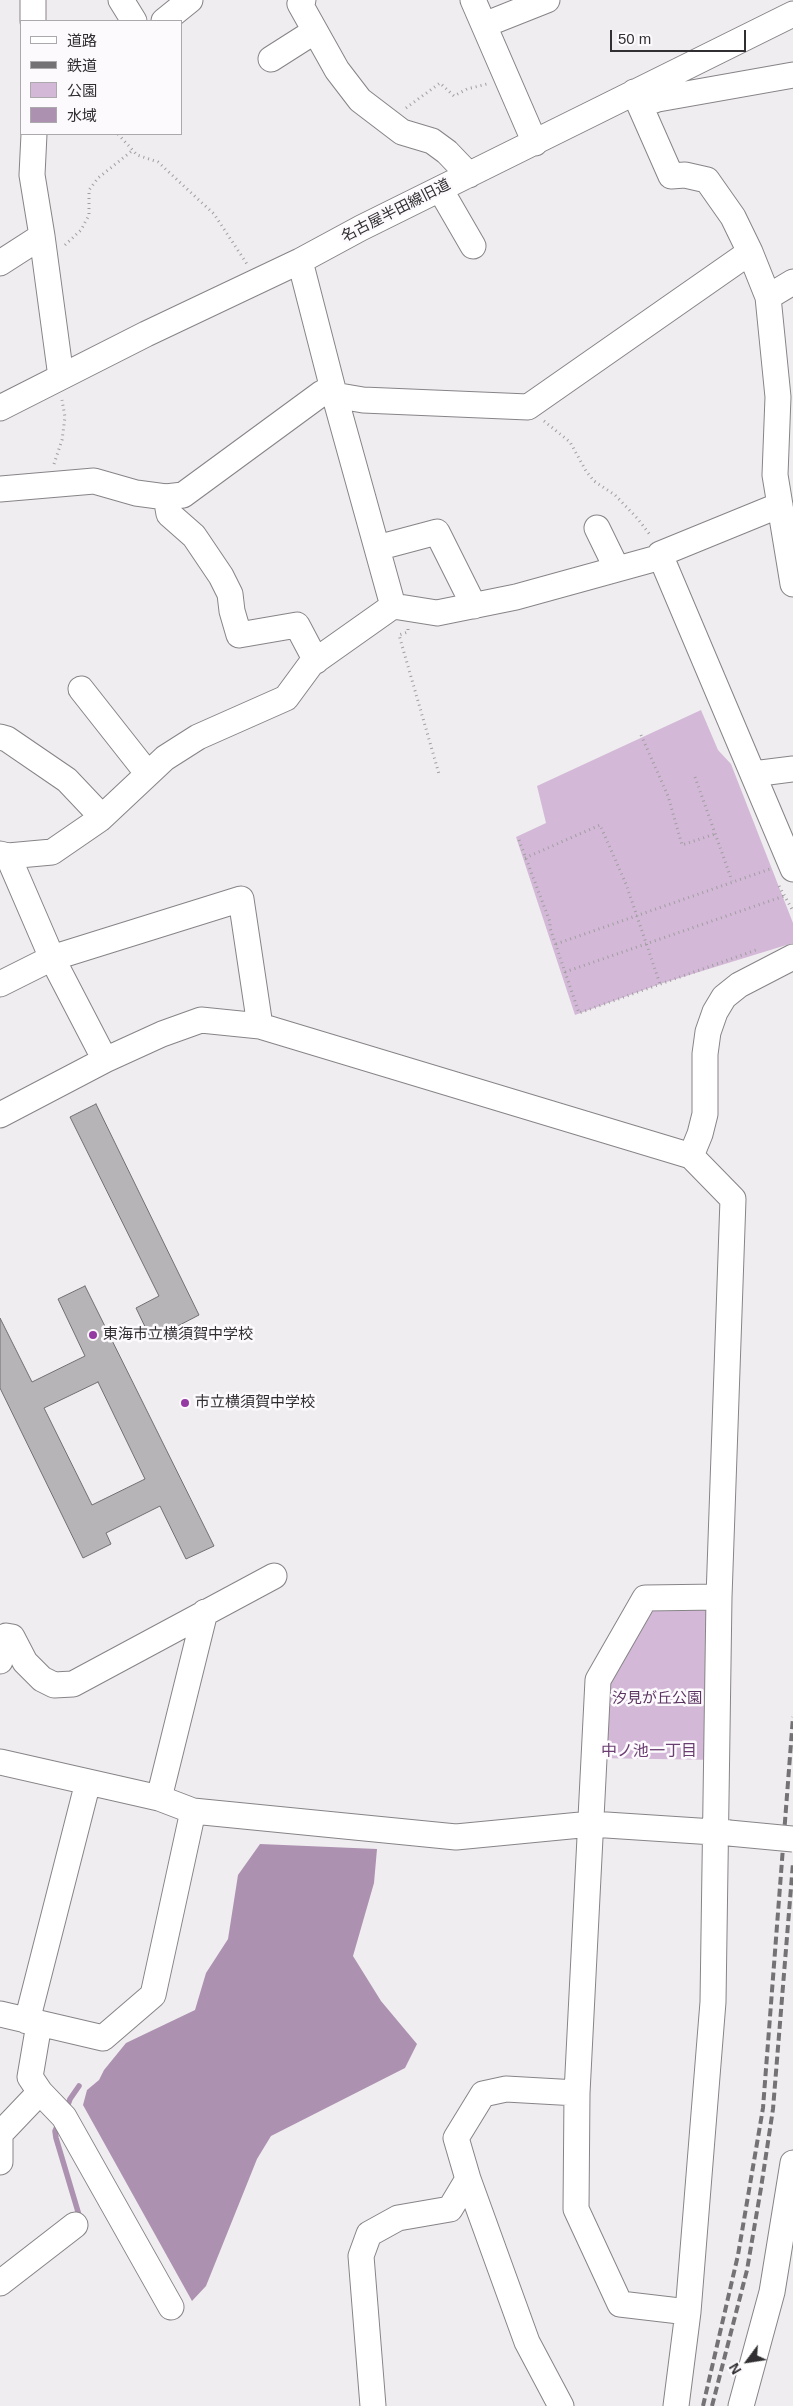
<!DOCTYPE html>
<html>
<head>
<meta charset="utf-8">
<style>
	body { margin:0 }
	#map { position:relative; width:793px; height:2406px; overflow:hidden; background:#f0edf0; font-family:Arial,"Noto Sans JP",sans-serif }
	canvas { display:block }
	.legend { position:absolute; left:20px; top:20px; width:162px; height:115px; box-sizing:border-box; background:#fdfafe; border:1px solid #aba9ac; margin:0; padding:6px 9px; list-style:none; font-size:15px; color:#312f31 }
	.legend li { display:flex; align-items:center; gap:10px; height:25px }
	.legend b { width:25px; border:1px solid #aba9ac }
	.north { position:absolute; left:723px; top:2336px; width:50px; height:50px; -webkit-text-stroke:4px #fdfafe; paint-order:stroke; rotate:239deg; font-size:14px; font-weight:700; line-height:20px; text-align:center; color:#312f31 }
	.north::after { content:''; display:block; margin:auto; width:18px; height:22px; background:#312f31; clip-path:polygon(50% 0,100% 100%,50% 72%,0 100%) }
	.scale { position:absolute; left:610px; top:30px; width:136px; height:22px; box-sizing:border-box; border:2px solid #312f31; border-top:0; padding-left:6px; font-size:15px; line-height:18px; white-space:nowrap; color:#312f31; -webkit-text-stroke:4px #fdfafe; paint-order:stroke }
</style>
</head>
<body>
<div id="map">
<canvas width="793" height="2406"></canvas>
<ul class="legend">
<li><b style="height:6px;background:#fff"></b>道路</li>
<li><b style="height:6px;background:#757275"></b>鉄道</li>
<li><b style="height:14px;background:#d3b9d7"></b>公園</li>
<li><b style="height:14px;background:#ad91b1"></b>水域</li>
</ul>
<div class="north">N</div>
<div class="scale">50 m</div>
</div>
<script>
const context = document.querySelector('canvas').getContext('2d');
context.lineJoin = 'round';
function fill(path, color) { context.fillStyle = color; context.fill(path, 'evenodd'); }
const shape = rows => new Path2D(rows.map(r => 'M' + r).join(''));
function stroke(path, color, width, dash) { context.strokeStyle = color; context.lineWidth = width; context.lineCap = dash ? 'butt' : 'round'; context.setLineDash(dash || []); context.stroke(path); }
function write(font, color, halo, rows, align = 'center') {
  context.font = font + ' Arial,"Noto Sans JP",sans-serif'; context.lineWidth = 5; context.setLineDash([]); context.textBaseline = 'middle'; context.strokeStyle = halo; context.fillStyle = color; for (const [text, x, y, turn = 0] of rows) {
    context.save(); context.translate(x, y); context.rotate((+turn || 0) * Math.PI / 180); context.textAlign = isNaN(turn) ? turn : align; if (halo) context.strokeText(text, 0, 0); context.fillText(text, 0, 0); context.restore();
  }
}
fill(shape([
	[701,710,718,750,731,764,793,923,793,943,660,984,575,1015,516,837,546,823,537,786],
	[719,1597,717,1760,594,1758,598,1680,645,1598]
]), '#d3b9d7');
fill(shape([
	[260,1844,377,1849,374,1883,353,1956,381,2001,417,2044,405,2068,271,2136,257,2159,206,2286,192,2301,83,2105,87,2090,99,2080,104,2070,126,2043,195,2010,206,1973,228,1939,238,1875]
]), '#ad91b1');
stroke(shape([
	[66,2110,70,2099,79,2086],
	[59,2122,55,2131,56,2138,79,2215,76,2217]
]), '#ad91b1', 5.5);
const building = shape([
	[96,1104,199,1315,172,1329,170,1325,149,1335,136,1308,159,1296,70,1117,96,1104],
	[85,1286,214,1546,186,1559,160,1506,106,1533,111,1544,83,1558,0,1388,0,1318,32,1382,85,1356,58,1299,85,1286],
	[98,1382,145,1479,92,1505,44,1408,98,1382]
]);
fill(building, '#b7b4b7');
stroke(building, '#726f72', 1);
const minor = shape([
	[33,0,33,21],
	[121,0,134,21],
	[303,0,300,4,337,70,360,100,402,132,432,141,447,152,469,175],
	[473,0,535,143],
	[164,21,190,0],
	[484,25,547,0],
	[271,59,315,31],
	[634,92,671,176,685,175,707,180,733,217,750,252,768,297,778,397,775,475,793,584],
	[640,105,658,99,793,75],
	[34,134,32,175,42,236,61,377],
	[440,189,473,246],
	[300,261,335,397,393,606],
	[0,263,42,236],
	[768,297,793,282],
	[0,408,146,334,300,261,361,228,793,14],
	[0,489,94,481,136,493,166,497,183,495,322,393,363,400,528,407,750,252],
	[166,497,169,514,194,536,221,576,230,594,232,611,239,635,297,625,316,661],
	[597,528,617,569],
	[377,548,437,532,474,606],
	[660,554,780,505],
	[81,689,148,774],
	[0,737,7,739,67,780,102,817],
	[753,774,793,769],
	[0,854,8,856,52,852,100,819,165,758,198,737,286,698,311,664,393,606,437,613,516,597,661,557,793,869],
	[8,856,52,958,105,1060],
	[0,984,52,958,241,899,260,1026],
	[0,1115,105,1060,162,1034,201,1020,260,1026,691,1156,733,1199,719,1597,713,2002,688,2312,676,2406],
	[691,1156,700,1134,705,1114,705,1054,708,1032,715,1012,724,997,739,985,793,957],
	[0,1661,6,1636,12,1637,25,1662,42,1679,54,1685,73,1684,274,1576],
	[0,1762,159,1798,193,1811,456,1837,591,1824,729,1833],
	[159,1798,205,1612],
	[0,2014,103,2038,153,1995,193,1811],
	[27,2021,88,1782],
	[39,2024,30,2077,40,2092,64,2117,171,2307],
	[0,2162,0,2134,40,2092],
	[468,2179,527,2342,561,2406],
	[0,2283,75,2225],
	[688,2312,620,2304,576,2209,577,2093,598,1680,645,1598,719,1597],
	[373,2406,361,2256,369,2234,398,2218,450,2209,468,2179,456,2138,483,2094,506,2089,577,2093],
	[741,2406,772,2292,793,2163]
]);
stroke(minor, '#878487', 27);
stroke(shape([
	[406,108,440,83,454,96,467,89,487,84],
	[118,134,137,155,158,162,214,214,247,264],
	[65,245,81,230,89,215,89,190,98,178,133,150],
	[544,421,570,442,586,471,594,481,615,495,637,518,651,536],
	[54,464,62,440,65,417,62,400],
	[408,629,408,632,399,635,439,774],
	[641,735,668,796,682,845,715,834],
	[695,777,732,881],
	[519,840,550,922,550,928,579,1013,756,950],
	[525,858,600,825,626,884,660,984],
	[779,886,793,911],
	[556,944,770,869],
	[565,972,784,896]
]), '#a09ea0', 3, [1, 4]);
stroke(minor, '#fff', 25);
stroke(shape([
	[703,2406,738,2255,763,2108,793,1717],
	[712,2406,747,2270,761,2188,773,2109,793,1863]
]), '#757275', 4, [8, 4]);
const minorBridge = shape([
	[729,1833,793,1839]
]);
stroke(minorBridge, '#878487', 27, []);
stroke(minorBridge, '#fff', 25);
for (const [x, y, r, color] of [
	[93,1335,5,"#9539a3"],
	[185,1403,5,"#9539a3"]
]) { const dot = new Path2D(); dot.arc(x, y, r, 0, 2 * Math.PI); context.fillStyle = color; context.fill(dot); stroke(dot, '#fdfafe', 2); }
write('15px', '#312f31', '#fdfafe', [
	["名古屋半田線旧道",396,211,-27]
]);
write('15px', '#312f31', '#fdfafe', [
	["東海市立横須賀中学校",103,1335],
	["市立横須賀中学校",195,1403]
], 'left');
write('15px', '#5a3460', '#fdfafe', [
	["汐見が丘公園",657,1699]
]);
write('16px', '#6b3e72', '#fdfafe', [
	["中ノ池一丁目",649,1752]
]);
</script>
</body>
</html>
